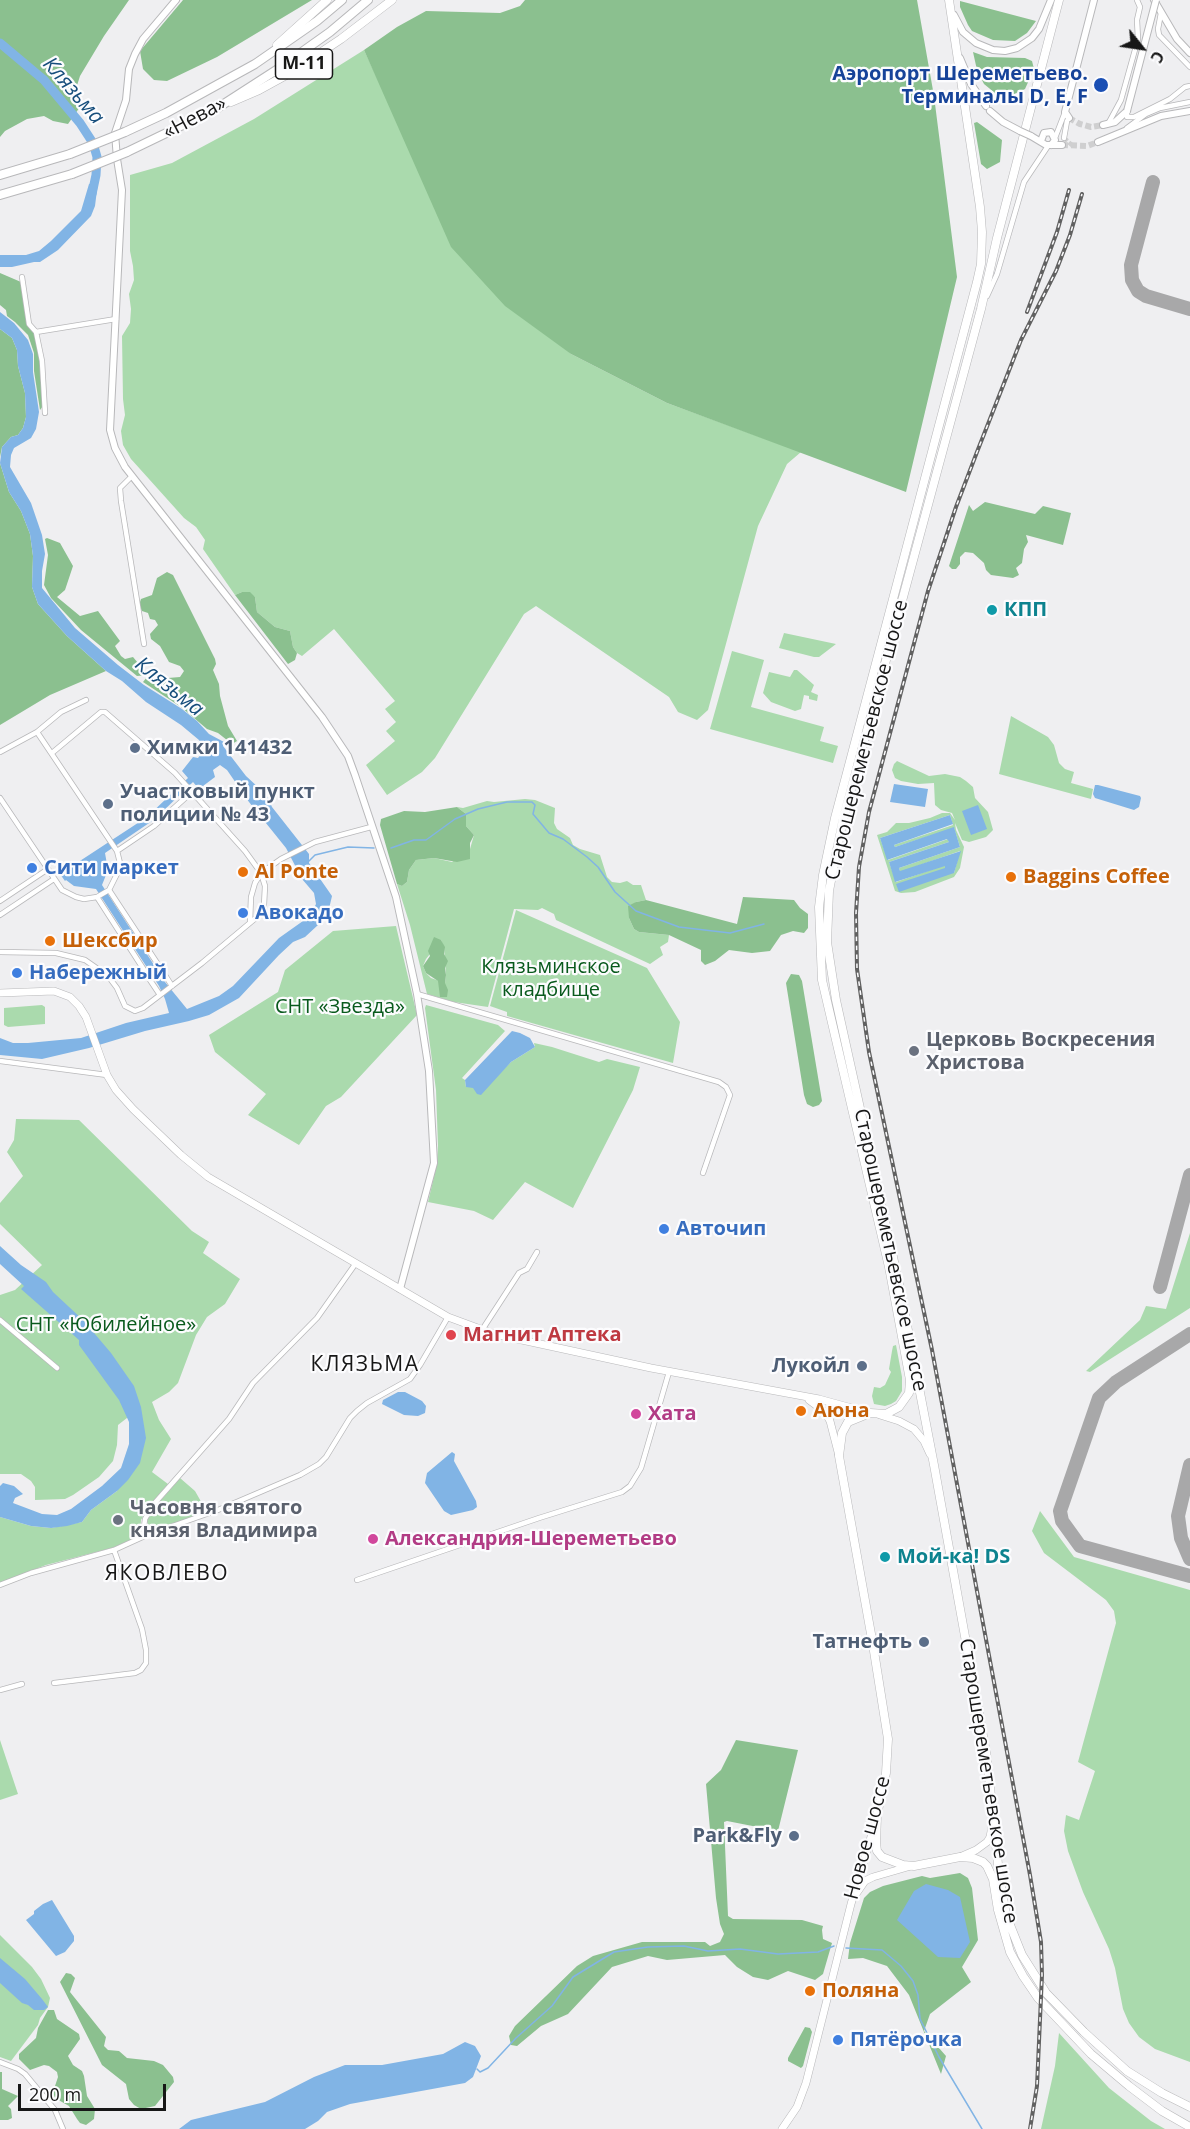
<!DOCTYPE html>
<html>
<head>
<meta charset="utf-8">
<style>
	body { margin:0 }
	#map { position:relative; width:1190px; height:2129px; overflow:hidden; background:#efeff1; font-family:"Open Sans",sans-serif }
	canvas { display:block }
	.north { position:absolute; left:1112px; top:18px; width:60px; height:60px; -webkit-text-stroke:4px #fcfcfe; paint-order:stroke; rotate:120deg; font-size:16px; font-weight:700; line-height:24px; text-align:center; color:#171717 }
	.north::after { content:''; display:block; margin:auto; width:21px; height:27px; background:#171717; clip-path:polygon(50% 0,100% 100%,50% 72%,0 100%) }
	.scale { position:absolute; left:18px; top:2084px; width:148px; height:27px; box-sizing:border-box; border:3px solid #171717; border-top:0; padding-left:8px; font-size:18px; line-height:21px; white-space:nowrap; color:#171717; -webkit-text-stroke:4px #fcfcfe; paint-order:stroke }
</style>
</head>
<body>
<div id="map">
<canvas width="1190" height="2129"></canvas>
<div class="north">С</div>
<div class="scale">200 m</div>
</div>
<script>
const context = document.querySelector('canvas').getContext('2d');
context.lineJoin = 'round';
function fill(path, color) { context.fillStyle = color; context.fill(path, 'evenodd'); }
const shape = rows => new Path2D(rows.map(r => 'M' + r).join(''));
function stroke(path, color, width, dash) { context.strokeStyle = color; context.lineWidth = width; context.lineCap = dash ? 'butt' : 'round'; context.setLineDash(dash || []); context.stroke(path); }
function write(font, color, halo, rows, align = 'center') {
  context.font = font + ' "Open Sans",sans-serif'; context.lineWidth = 4.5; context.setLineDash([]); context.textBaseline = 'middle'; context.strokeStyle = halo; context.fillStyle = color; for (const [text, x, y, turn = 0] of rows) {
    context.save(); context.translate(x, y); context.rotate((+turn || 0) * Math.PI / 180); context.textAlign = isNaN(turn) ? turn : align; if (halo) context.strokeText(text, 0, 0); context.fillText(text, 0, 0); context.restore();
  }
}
fill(shape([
	[364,50,393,112,571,354,667,403,801,452,787,464,758,526,708,710,697,720,678,712,669,697,536,606,524,614,435,758,422,772,387,795,366,765,395,741,386,731,396,722,385,709,395,701,334,629,302,656,297,653,293,647,290,631,275,627,257,612,255,597,242,592,235,595,203,549,205,540,196,527,184,518,131,459,123,445,121,431,125,415,123,399,122,336,130,323,131,309,129,294,134,280,133,266,130,251,130,175,172,163,254,119],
	[784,633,836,644,819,657,814,657,779,648],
	[732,651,764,660,751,707,824,727,820,741,838,746,833,763,710,729],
	[794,670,797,670,814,685,811,692,818,695,817,701,809,699,809,696,804,695,801,709,795,711,771,702,763,693,769,672,790,677],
	[1011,716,1048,737,1054,745,1059,763,1065,769,1074,772,1071,783,1093,789,1091,799,999,774],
	[897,761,929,776,945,774,960,777,966,781,973,787,975,798,988,812,993,830,986,837,969,842,962,840,955,823,956,830,964,847,960,868,954,877,915,892,901,893,895,891,877,835,887,832,896,823,909,823,930,818,942,813,950,813,955,820,952,813,941,810,935,805,934,783,918,784,901,781,895,778,892,770,894,764],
	[950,815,953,825,894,845,895,847,954,828,960,847,899,868,900,872,960,851,954,873,945,865,896,882,889,862,949,842,948,839,888,860,880,838],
	[525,799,535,800,555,808,554,823,557,829,570,838,573,845,580,849,600,855,607,877,612,882,620,883,627,881,633,885,641,885,646,900,636,902,629,918,634,929,639,932,669,935,668,942,660,947,663,955,650,964,556,920,554,914,542,908,538,910,514,909,488,1007,454,1002,427,994,410,925,397,884,402,886,407,882,409,870,416,860,434,858,452,862,470,849,474,835,466,826,466,814,457,807,463,808,487,801,494,802],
	[441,940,444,947,446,975,445,983,431,978,426,973,423,966,426,959],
	[516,910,647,968,680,1022,673,1063,507,1016,507,1012,490,1006],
	[396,926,417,1015,341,1097,326,1106,299,1145,248,1115,266,1094,215,1052,209,1035,278,992,285,970,333,931],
	[42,1005,45,1007,45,1024,8,1027,4,1025,4,1008],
	[426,1005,498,1025,505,1031,462,1078,465,1080,466,1087,499,1073,511,1062,535,1047,534,1043,552,1047,599,1062,607,1059,640,1067,633,1090,573,1208,525,1182,493,1220,474,1211,428,1202,437,1164,438,1146,436,1090,425,1008],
	[16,1119,79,1120,192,1231,209,1242,203,1253,240,1279,225,1304,207,1317,196,1335,178,1383,169,1392,152,1402,159,1420,171,1439,152,1472,168,1484,148,1507,141,1520,140,1536,112,1548,46,1565,0,1583,0,1517,31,1526,51,1528,82,1522,91,1510,117,1491,141,1407,118,1425,117,1445,113,1461,99,1477,73,1495,65,1499,35,1500,35,1487,31,1481,21,1474,0,1474,0,1295,15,1290,42,1265,0,1224,0,1203,23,1176,7,1152,14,1140],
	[1190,1233,1190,1308,1090,1372,1086,1371,1140,1320,1146,1306,1166,1309],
	[896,1345,902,1377,902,1391,896,1401,891,1404,885,1406,874,1404,872,1396,874,1387,880,1388,885,1385,891,1372,889,1369,892,1351,893,1346],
	[180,1478,195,1491,207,1512,166,1527,152,1530,149,1529,147,1521,149,1514],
	[1040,1511,1074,1557,1190,1590,1190,2062,1155,2049,1139,2037,1129,2023,1123,2009,1115,1968,1109,1949,1083,1892,1068,1851,1064,1831,1066,1815,1079,1820,1095,1771,1078,1762,1116,1623,1114,1611,1106,1600,1044,1553,1032,1531],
	[0,1740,18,1794,0,1800],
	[0,1935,32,1967,41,1979,50,1998,48,2007,40,2018,38,2025,11,2061,0,2057],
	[1059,2033,1109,2088,1151,2121,1165,2129,1041,2129,1055,2066]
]), '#aadaad');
fill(shape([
	[0,0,129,0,104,36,80,76,74,95,82,104,68,124,53,121,44,116,27,119,5,131,0,137],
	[183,0,312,0,217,57,167,81,154,80,143,69,140,51],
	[525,0,917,0,934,96,957,277,906,492,667,403,571,354,505,306,451,247,364,50,397,27,426,11,500,13,520,6],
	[960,1,1036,21,1027,33,1015,41,993,40,972,31,968,25,960,7],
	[973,52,987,57,1025,58,1032,61,1034,69,1025,89,1012,95,1007,100,999,100,995,93,984,84,977,70],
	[977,122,1002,140,1000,162,987,169,981,164,974,123],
	[0,273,21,282,27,322,34,333,42,371,43,406,40,410,34,371,34,353,28,335,15,322,7,316,6,310,0,305],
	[0,329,12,338,17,350,18,366,25,393,26,417,23,428,18,435,11,437,2,447,0,457],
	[0,463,9,492,21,511,30,534,33,556,32,587,38,604,67,636,106,671,50,695,0,725],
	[985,502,1035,514,1043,506,1071,513,1063,545,1026,535,1028,542,1024,549,1022,563,1016,568,1019,575,1013,578,991,575,986,570,984,563,973,553,965,552,960,557,960,564,956,569,952,569,949,566,969,505,973,511],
	[47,538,60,543,73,566,65,590,57,597,80,616,98,611,120,641,115,646,121,656,125,659,133,657,148,675,137,676,81,630,51,598,44,585,48,555,45,539],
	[167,572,173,575,215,659,216,664,213,670,219,684,220,696,228,726,237,741,232,744,218,733,207,729,181,707,143,682,147,677,157,682,163,682,168,678,180,677,184,671,180,666,169,662,160,646,151,639,150,634,158,625,155,620,150,619,148,613,142,611,139,605,141,599,152,595,157,578],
	[242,592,250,592,255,597,257,612,275,627,290,631,293,647,297,653,295,660,288,664,235,595],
	[457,807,466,814,466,826,474,835,470,843,470,859,457,862,434,858,416,860,409,870,407,882,402,886,397,884,380,825,381,819,404,811,425,812],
	[743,897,794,900,800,908,808,914,808,928,804,933,793,931,781,935,770,951,752,953,729,950,715,961,705,965,701,961,701,950,669,935,639,932,634,929,629,918,628,906,636,902,646,900,737,924],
	[434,937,441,940,445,947,444,954,448,961,445,968,446,975,445,983,448,990,447,997,440,997,438,981,426,973,423,966,430,956,428,951],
	[791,974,799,975,802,981,822,1101,819,1105,813,1107,807,1104,804,1095,786,983],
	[736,1740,798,1750,778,1831,727,1821,724,1822,728,1916,733,1919,802,1920,823,1926,822,1930,823,1939,832,1943,823,1974,815,1980,788,1971,768,1980,753,1977,737,1967,725,1955,667,1960,648,1956,612,1967,568,2014,541,2026,517,2046,511,2045,509,2036,515,2026,577,1966,593,1956,642,1942,705,1942,710,1946,720,1942,724,1934,720,1924,716,1898,706,1784,721,1770],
	[960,1873,968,1878,972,1888,978,1940,962,1967,971,1982,930,2014,924,2031,946,2056,941,2074,909,1995,887,1966,863,1958,848,1959,850,1943,864,1898,870,1892,883,1886,922,1876,930,1878],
	[66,1973,71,1974,75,1978,70,1992,106,2037,104,2046,108,2050,119,2051,127,2058,154,2061,163,2065,173,2077,174,2082,155,2106,141,2109,134,2105,129,2099,126,2084,102,2065,60,1982],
	[48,2010,54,2010,57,2019,79,2034,80,2039,68,2056,73,2065,82,2071,84,2076,87,2096,95,2109,94,2119,86,2125,80,2123,77,2119,69,2106,55,2098,53,2092,58,2077,57,2072,49,2066,44,2065,30,2070,19,2059,19,2054,36,2038,38,2028],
	[805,2027,810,2028,812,2032,803,2066,801,2068,788,2061,788,2058],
	[0,2072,2,2072,2,2089,18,2096,8,2106,11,2109,12,2118,8,2120,0,2120]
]), '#8bc08f');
fill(shape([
	[98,182,95,206,91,216,58,250,40,262,34,262,12,267,0,267,0,255,26,255,39,251,51,241,81,211,89,184],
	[0,312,14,323,28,340,33,354,33,372,39,412,36,429,31,438,14,448,11,455,10,467,31,503,42,535,45,554,42,571,42,588,75,628,118,665,144,685,182,709,197,721,209,734,224,742,223,746,246,776,259,788,264,790,272,807,309,854,309,863,332,896,328,913,318,925,305,937,293,942,279,955,239,998,209,1015,189,1021,145,1031,89,1048,42,1059,0,1055,0,1038,13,1043,28,1043,81,1038,126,1023,169,1013,165,999,159,986,96,889,74,886,66,880,65,881,60,874,147,817,188,778,182,771,193,757,198,758,205,749,199,740,181,725,146,702,122,681,106,671,67,636,38,604,32,587,33,556,30,534,21,511,9,492,0,463,2,447,11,437,18,435,23,428,26,417,25,393,18,366,17,350,12,338,0,329],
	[220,765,227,770,249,802,286,848,302,879,314,893,316,904,310,916,279,938,233,986,219,996,187,1009,165,982,102,885,108,870,105,853,155,819,193,782,199,789,215,777,213,770],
	[894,784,928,789,925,807,890,802],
	[1095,785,1098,785,1140,796,1141,798,1139,807,1134,810,1095,798,1093,794],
	[978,805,987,829,971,835,962,811],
	[950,815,953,824,894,845,895,847,954,827,960,847,899,868,900,871,961,851,954,873,899,892,896,884,945,868,945,866,895,882,889,862,949,842,947,839,887,860,880,838],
	[512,1031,520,1033,530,1038,535,1047,511,1062,481,1095,477,1094,473,1088,466,1087,465,1080],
	[0,1246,21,1265,46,1282,53,1292,83,1320,111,1353,134,1386,141,1407,146,1438,140,1463,128,1480,117,1491,91,1510,82,1522,67,1526,51,1528,31,1526,0,1517,0,1486,3,1483,14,1486,23,1494,15,1498,13,1503,42,1514,57,1515,71,1509,102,1486,121,1468,129,1444,129,1422,119,1400,79,1345,79,1340,21,1289,24,1286,0,1264],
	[398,1392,405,1392,422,1401,426,1406,425,1413,418,1416,404,1415,382,1404,383,1400],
	[452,1452,455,1454,454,1461,476,1501,477,1507,473,1510,451,1515,444,1511,425,1483,427,1473],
	[926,1884,948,1890,960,1897,970,1942,960,1958,938,1957,897,1920,914,1891],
	[52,1900,74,1936,74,1941,65,1952,56,1956,26,1920,34,1914,34,1911,43,1904],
	[0,1958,25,1979,42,1999,48,2007,44,2010,34,2010,28,2005,22,2003,0,1983],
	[465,2042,475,2046,481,2056,473,2077,465,2083,350,2104,327,2112,318,2121,305,2129,179,2129,191,2120,265,2102,314,2077,345,2065,382,2065,443,2054]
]), '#81b4e5');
stroke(shape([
	[391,848,414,840,426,840,455,819,478,809,507,802,532,802,535,805,533,814,549,833,563,839,587,857,598,867,615,892,636,911,679,927,730,933,764,924],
	[309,861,315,855,348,847,374,848],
	[846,1948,882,1950,901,1966,913,1981,918,1995,920,2019,939,2057,982,2129],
	[477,2069,480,2072,488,2068,516,2038,552,2006,573,1977,614,1952,648,1947,684,1946,708,1951,740,1949,778,1954,818,1952,834,1946]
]), '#81b4e5', 1.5);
stroke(shape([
	[0,43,44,80,80,123,93,143,97,157,96,175,92,194]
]), '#81b4e5', 9);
stroke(shape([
	[1153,182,1131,265,1132,280,1138,291,1146,296,1190,309],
	[1160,1287,1190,1175],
	[1190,1334,1116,1382,1099,1398,1060,1511,1062,1521,1080,1546,1190,1576],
	[1190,1465,1178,1516,1181,1538,1190,1559]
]), '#a8a8a9', 14);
stroke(shape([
	[1064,138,1073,146]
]), '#cfcfd0', 4.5, [4.5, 2]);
stroke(shape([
	[1069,118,1080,124,1091,127,1103,125],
	[1062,145,1087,146,1098,142]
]), '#cfcfd0', 6, [6, 3]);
const minor = shape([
	[1161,13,1158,29,1159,35,1190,67],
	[1127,112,1127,117,1134,117,1170,99,1185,87,1190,86],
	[1108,124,1121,100,1138,39,1137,20,1140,7,1137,0],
	[1127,128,1146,114,1160,108,1190,102],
	[1055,138,1065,112],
	[1064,138,1067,121],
	[22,277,29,324,36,332],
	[987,296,997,274,1024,182,1048,146],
	[45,413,42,361,36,332,116,319],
	[132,476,120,488,121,501,144,644],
	[0,752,37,732,61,712,86,700],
	[0,798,62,890,76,897,84,899,97,897,109,890,118,872,120,863,117,851,37,732],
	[117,851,154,826,193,791],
	[109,890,159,966],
	[97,897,146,973],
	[0,901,48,869],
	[0,915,54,879],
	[250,922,251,897,255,883,261,873,281,859,315,842,371,827],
	[0,952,56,953,85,960,108,976,117,988,125,1006,135,1011,143,1008,202,963,257,917,264,905,265,886,261,873,245,851,175,773,105,712,101,712,52,753],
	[163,972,172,986],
	[150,980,160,995],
	[417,994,719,1082,726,1087,730,1095,703,1173],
	[0,1061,107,1075],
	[0,1320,57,1368],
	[482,1330,519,1273,527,1269,537,1252],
	[147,1535,144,1527,145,1519,153,1505,229,1419,253,1383,317,1318,356,1263],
	[357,1580,539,1518,622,1492,630,1486,641,1468,669,1372],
	[0,1585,31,1573,114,1550,147,1535,218,1510,300,1475,319,1464,326,1457,350,1418,357,1411,367,1403,410,1379,420,1365,448,1317],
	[54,1683,135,1673,141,1670,146,1663,146,1650,142,1629,114,1550],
	[0,1690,22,1684],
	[0,2062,18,2069,25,2074,55,2110,63,2129]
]);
const tertiary = shape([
	[176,0,143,39,135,54,129,69,126,100,115,133,117,159,122,190,110,430,115,448,125,467,322,717,348,756,355,775,396,897,417,994,429,1071,434,1163,400,1289],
	[1154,0,1177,39,1190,53],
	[954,15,963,32,976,43,993,50,1005,51,1017,48,1032,38,1039,29,1051,0],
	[960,58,971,84,986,106],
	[990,111,1003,122,1020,131],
	[1069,118,1065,112,1094,0],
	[1103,125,1115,122,1127,111],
	[1031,136,1046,145,1062,145],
	[1041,141,1044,133,1051,132,1055,140,1051,145],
	[1098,142,1161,116,1190,111]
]);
const secondary = shape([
	[0,993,54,991,70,997,79,1006,86,1017,107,1075,116,1090,133,1109,181,1155,208,1177,448,1317,494,1334,651,1368,819,1399,870,1413],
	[809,1400,825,1412,830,1421,839,1456],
	[880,1415,899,1421,914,1429,924,1441,930,1454],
	[960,1857,976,1850,987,1842,990,1837,992,1826],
	[856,1894,865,1881,873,1877,911,1866],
	[782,2129,797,2107,806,2083,851,1904,876,1820]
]);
const primary = shape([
	[949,0,980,207,982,232,981,264,977,282,835,818,823,875,819,907,822,980,889,1267,910,1380,909,1393,899,1407,886,1414,870,1413,848,1422,842,1433,839,1456,873,1645,888,1739,886,1773,877,1815,876,1843,877,1851,882,1857,903,1865,914,1866,960,1857,973,1858,983,1862,987,1866,993,1879,998,1910,1010,1952,1023,1976,1038,1998,1091,2054,1129,2086,1162,2111,1190,2127],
	[1059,0,997,238,981,309,843,819,829,891,827,942,836,1000,899,1284,934,1465,987,1758,999,1874,1006,1915,1022,1955,1046,1993,1084,2032,1127,2071,1162,2093,1190,2107],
	[277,45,327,0],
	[231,102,259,90,290,73,341,39,392,0]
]);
const motorway = shape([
	[125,132,166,113,255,64,317,21,342,0],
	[127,152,216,109,278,69,330,32,368,0],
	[0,175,70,154],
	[0,195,72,174]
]);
stroke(minor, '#b8b8ba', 6);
stroke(tertiary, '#b8b8ba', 8);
stroke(secondary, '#b8b8ba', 8);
stroke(primary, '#b8b8ba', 9);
stroke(motorway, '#b8b8ba', 10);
stroke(minor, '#fff', 4.5);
stroke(tertiary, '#fff', 6);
stroke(secondary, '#fff', 7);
stroke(primary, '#fff', 8);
stroke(motorway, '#fff', 8);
const rail = shape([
	[1027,312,1057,232,1069,190],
	[1030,2129,1037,2086,1042,1975,1041,1942,1030,1875,932,1350,869,1052,857,969,856,913,859,867,869,812,928,591,956,507,977,452,1021,340,1056,271,1070,235,1082,194]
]);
stroke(rail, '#616161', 4);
stroke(rail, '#fcfcfe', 1.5, [4.5]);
const tertiaryBridge = shape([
	[1127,111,1156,0],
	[1020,131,1031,136]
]);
const motorwayBridge = shape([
	[70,154,125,132],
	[72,174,127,152]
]);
stroke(tertiaryBridge, '#b8b8ba', 8, []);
stroke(motorwayBridge, '#b8b8ba', 10, []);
stroke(tertiaryBridge, '#fff', 6);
stroke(motorwayBridge, '#fff', 8);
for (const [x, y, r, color] of [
	[1101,85,8,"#1a4fb4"],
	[992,610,6,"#0f9aa8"],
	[135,748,6,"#5c6f8a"],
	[108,804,6,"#5c6f8a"],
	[32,868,6,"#3f7fe0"],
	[243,872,6,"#e8710a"],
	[1011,877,6,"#e8710a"],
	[243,913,6,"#3f7fe0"],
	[50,941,6,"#e8710a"],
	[17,973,6,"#3f7fe0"],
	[914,1051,6,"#6b7280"],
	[664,1229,6,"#3f7fe0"],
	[451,1335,6,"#e0444e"],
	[862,1366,6,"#5c6f8a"],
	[801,1411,6,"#e8710a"],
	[636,1414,6,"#d1479c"],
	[118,1520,6,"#6b7280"],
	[373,1539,6,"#d1479c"],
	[885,1557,6,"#0f9aa8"],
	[924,1642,6,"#5c6f8a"],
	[794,1836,6,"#5c6f8a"],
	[810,1991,6,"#e8710a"],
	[838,2040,6,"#3f7fe0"]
]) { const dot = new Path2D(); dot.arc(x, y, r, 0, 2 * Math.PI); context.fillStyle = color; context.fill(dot); stroke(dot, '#fcfcfe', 2); }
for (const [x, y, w] of [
	[304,64,57]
]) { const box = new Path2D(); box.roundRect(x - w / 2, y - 15, w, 30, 4.5); context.fillStyle = '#fcfcfe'; context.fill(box); stroke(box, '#171717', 1.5); }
write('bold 18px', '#171717', null, [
	["М-11",304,64]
]);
write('bold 20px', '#164399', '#fcfcfe', [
	["Аэропорт Шереметьево.",1088,74],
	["Терминалы D, E, F",1088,97]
], 'right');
write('20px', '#171717', '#fcfcfe', [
	["«Нева»",195,118,-28],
	["Старошереметьевское шоссе",867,740,-76],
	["Старошереметьевское шоссе",890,1250,78],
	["Старошереметьевское шоссе",988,1781,81],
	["Новое шоссе",868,1838,-75]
]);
write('bold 20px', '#0d838f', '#fcfcfe', [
	["КПП",1004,610],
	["Мой-ка! DS",897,1557]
], 'left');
write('bold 20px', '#4e5e75', '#fcfcfe', [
	["Химки 141432",147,748,"left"],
	["Участковый пункт",120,792,"left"],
	["полиции № 43",120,815,"left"],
	["Лукойл",850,1366],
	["Татнефть",912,1642],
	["Park&Fly",782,1836]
], 'right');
write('bold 20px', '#366cbe', '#fcfcfe', [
	["Сити маркет",44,868],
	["Авокадо",255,913],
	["Набережный",29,973],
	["Авточип",676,1229],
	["Пятёрочка",850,2040]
], 'left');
write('bold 20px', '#c56008', '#fcfcfe', [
	["Al Ponte",255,872],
	["Baggins Coffee",1023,877],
	["Шексбир",62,941],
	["Аюна",813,1411],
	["Поляна",822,1991]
], 'left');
write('20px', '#095a1d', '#fcfcfe', [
	["Клязьминское",551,967],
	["кладбище",551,990],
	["СНТ «Звезда»",340,1007],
	["СНТ «Юбилейное»",106,1325]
]);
write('bold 20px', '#5b616d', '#fcfcfe', [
	["Церковь Воскресения",926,1040],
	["Христова",926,1063],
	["Часовня святого",130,1508],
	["князя Владимира",130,1531]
], 'left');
write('bold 20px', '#be3a42', '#fcfcfe', [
	["Магнит Аптека",463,1335]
], 'left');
write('bold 20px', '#b23c85', '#fcfcfe', [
	["Хата",648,1414],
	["Александрия-Шереметьево",385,1539]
], 'left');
write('italic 21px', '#174e7c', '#fcfcfe', [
	["Клязьма",73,91,49],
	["Клязьма",169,687,39]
]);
context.letterSpacing = '1.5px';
write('21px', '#171717', '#fcfcfe', [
	["КЛЯЗЬМА",365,1365],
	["ЯКОВЛЕВО",167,1574]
]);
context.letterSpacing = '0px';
</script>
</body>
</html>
